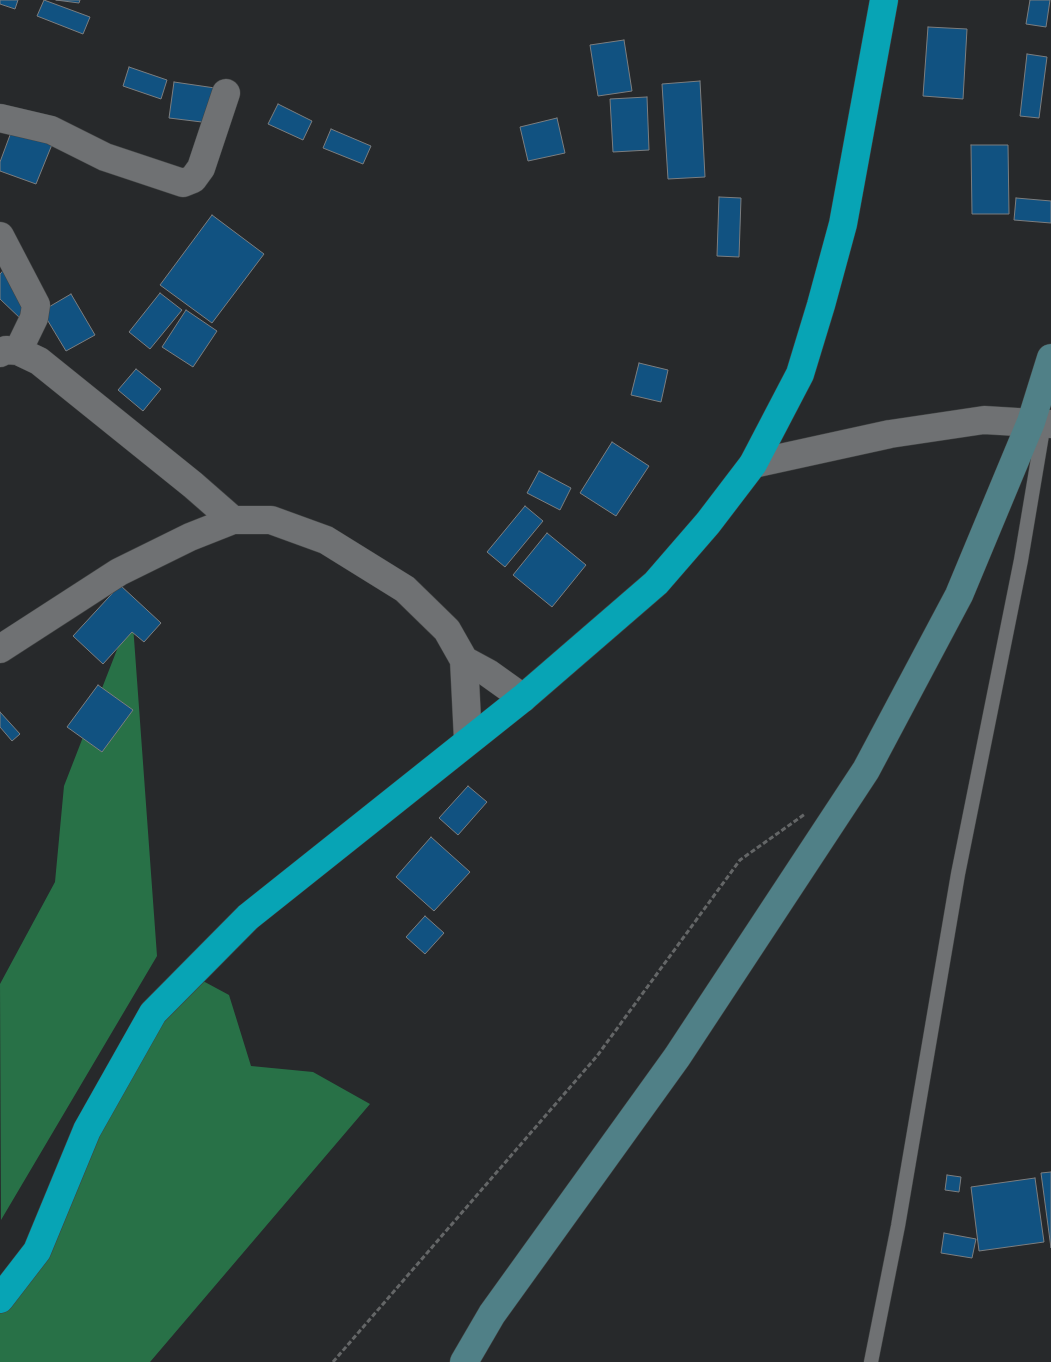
<!DOCTYPE html>
<html>
<head>
<meta charset="utf-8">
<style>
	body { margin:0 }
	canvas { display:block; background:#27292b }
</style>
</head>
<body>
<canvas width="1051" height="1362"></canvas>
<script>
const context = document.querySelector('canvas').getContext('2d');
context.lineJoin = 'round';
function fill(path, color) { context.fillStyle = color; context.fill(path, 'evenodd'); }
const shape = rows => new Path2D(rows.map(r => 'M' + r).join(''));
function stroke(path, color, width, dash) { context.strokeStyle = color; context.lineWidth = width; context.lineCap = dash ? 'butt' : 'round'; context.setLineDash(dash || []); context.stroke(path); }
fill(shape([
	[132,611,157,956,1,1220,0,984,55,882,64,786],
	[190,974,229,995,251,1066,313,1072,370,1104,150,1362,0,1362,0,1304,119,1060]
]), '#287147');
const building = shape([
	[0,0,18,0,15,9,0,4,0,0],
	[44,0,90,17,83,34,37,16,44,0],
	[56,0,80,0,79,3,56,0],
	[1030,0,1050,0,1046,27,1026,24,1030,0],
	[928,27,967,29,963,99,923,96,928,27],
	[624,40,632,91,598,96,590,45,624,40],
	[1027,54,1047,57,1039,118,1020,116,1027,54],
	[129,67,167,80,161,99,123,86,129,67],
	[700,81,705,177,668,179,662,84,700,81],
	[174,82,215,88,210,123,169,118,174,82],
	[647,97,649,150,613,152,610,99,647,97],
	[278,104,312,121,303,140,268,124,278,104],
	[557,118,565,153,528,161,520,127,557,118],
	[13,127,53,142,36,184,0,171,0,162,13,127],
	[331,129,371,146,363,164,323,148,331,129],
	[971,145,1008,145,1009,214,972,214,971,145],
	[719,197,741,198,739,257,717,256,719,197],
	[1016,198,1051,201,1051,223,1014,220,1016,198],
	[212,215,264,254,212,323,160,285,212,215],
	[9,264,44,297,22,320,0,299,0,274,9,264],
	[160,293,182,310,150,349,129,332,160,293],
	[71,294,95,335,66,351,42,311,71,294],
	[186,310,217,331,193,367,162,347,186,310],
	[639,363,668,370,661,402,631,395,639,363],
	[136,369,161,389,143,411,118,390,136,369],
	[612,442,649,466,616,516,580,493,612,442],
	[539,471,571,488,560,510,527,493,539,471],
	[525,506,543,521,505,567,487,552,525,506],
	[547,533,586,565,552,607,513,575,547,533],
	[120,585,161,623,144,642,132,632,103,664,73,636,120,585],
	[98,685,133,710,102,752,67,727,98,685],
	[0,712,20,734,12,741,0,727,0,712],
	[468,786,487,802,458,835,439,818,468,786],
	[431,837,470,872,434,911,396,877,431,837],
	[425,916,444,933,425,954,406,937,425,916],
	[1051,1172,1051,1248,1041,1173,1051,1172],
	[947,1175,961,1177,959,1192,945,1190,947,1175],
	[1035,1178,1044,1242,979,1251,971,1187,1035,1178],
	[944,1233,976,1239,972,1258,941,1253,944,1233]
]);
fill(building, '#115281');
stroke(building, '#7b7d7f', 1);
const lane = shape([
	[871,1362,898,1226,958,874,1021,560,1044,423]
]);
const street = shape([
	[0,118,51,130,105,157,183,183,193,179,201,168,226,93],
	[0,236,36,305,34,318,18,351],
	[0,353,6,350,18,351,39,361,193,485,233,520],
	[753,464,890,434,984,420,1051,424],
	[0,649,119,572,190,537,233,520,271,520,326,540,405,589,447,630,464,660,488,673,523,698],
	[464,660,468,740]
]);
const secondary = shape([
	[464,1362,492,1314,677,1057,866,770,959,595,1031,422,1051,358]
]);
const highway = shape([
	[0,1299,37,1251,87,1130,153,1013,248,917,523,698,656,583,708,523,753,464,800,374,821,305,843,224,884,0]
]);
stroke(lane, '#424444', 15);
stroke(street, '#424444', 29);
stroke(secondary, '#424444', 29);
stroke(highway, '#424444', 29);
stroke(shape([
	[333,1362,597,1056,740,860,805,814]
]), '#646667', 3, [5, 2.5]);
stroke(lane, '#6f7173', 14);
stroke(street, '#6f7173', 28);
stroke(secondary, '#508087', 28);
stroke(highway, '#07a4b5', 28);
</script>
</body>
</html>
